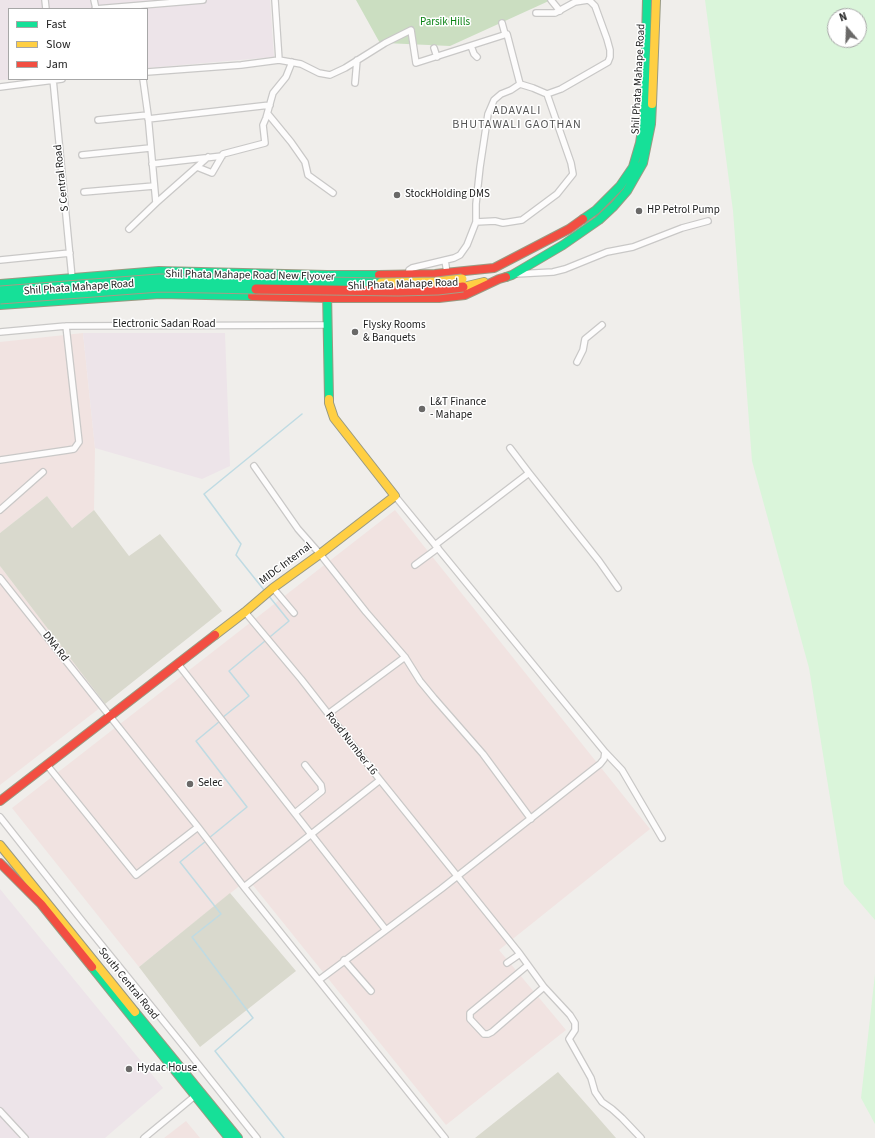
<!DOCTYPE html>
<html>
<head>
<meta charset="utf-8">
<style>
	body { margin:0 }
	#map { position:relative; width:875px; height:1138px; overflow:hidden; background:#f0eeeb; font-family:"Source Sans 3",sans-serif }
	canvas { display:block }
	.legend { position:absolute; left:8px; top:8px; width:140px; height:72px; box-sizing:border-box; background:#fff; border:1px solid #a7a7a7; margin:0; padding:5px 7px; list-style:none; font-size:12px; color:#222 }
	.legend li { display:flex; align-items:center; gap:8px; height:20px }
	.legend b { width:20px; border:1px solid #a7a7a7 }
	.north { position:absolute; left:827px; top:8px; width:40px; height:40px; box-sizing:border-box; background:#fff; border:1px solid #a7a7a7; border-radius:50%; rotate:341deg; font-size:11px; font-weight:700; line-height:16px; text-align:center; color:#222 }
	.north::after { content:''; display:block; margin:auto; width:14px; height:18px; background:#6a6968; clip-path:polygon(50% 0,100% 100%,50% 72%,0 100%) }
</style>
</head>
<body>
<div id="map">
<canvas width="875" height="1138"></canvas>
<ul class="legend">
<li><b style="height:5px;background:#16e098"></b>Fast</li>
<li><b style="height:5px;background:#ffcf43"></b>Slow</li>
<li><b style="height:5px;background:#f24e42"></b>Jam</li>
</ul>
<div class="north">N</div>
</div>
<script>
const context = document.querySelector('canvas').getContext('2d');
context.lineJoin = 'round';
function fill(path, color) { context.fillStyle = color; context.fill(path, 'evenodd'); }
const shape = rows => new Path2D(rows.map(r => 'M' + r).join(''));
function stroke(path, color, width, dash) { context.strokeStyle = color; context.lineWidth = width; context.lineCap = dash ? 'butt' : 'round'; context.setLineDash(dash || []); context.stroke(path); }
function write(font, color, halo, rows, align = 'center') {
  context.font = font + ' "Source Sans 3",sans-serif'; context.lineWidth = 3; context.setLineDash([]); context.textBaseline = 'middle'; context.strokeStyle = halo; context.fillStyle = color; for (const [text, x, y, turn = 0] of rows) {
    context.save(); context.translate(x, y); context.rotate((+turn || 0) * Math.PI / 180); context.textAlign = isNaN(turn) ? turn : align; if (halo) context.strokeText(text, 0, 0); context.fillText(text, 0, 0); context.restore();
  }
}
fill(shape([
	[83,333,95,448,94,510,72,528,47,496,0,533,0,342],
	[395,510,650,829,499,950,566,1030,446,1125,248,879,139,967,12,808],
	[0,566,105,704,0,785],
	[186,1121,200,1138,164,1138]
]), '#f1e3e1');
fill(shape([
	[0,0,270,0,274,57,147,68,147,9,9,9,9,79,17,79,0,80],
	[83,333,225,333,230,466,202,479,95,448],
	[0,889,163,1088,105,1138,0,1138]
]), '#ede4e9');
fill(shape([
	[47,496,72,528,94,510,129,556,160,534,222,611,105,704,0,566,0,533],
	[230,893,296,971,200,1047,139,967],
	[558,1072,616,1138,475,1138]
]), '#d9d9cd');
fill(shape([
	[356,0,551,0,450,46,385,43,381,45]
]), '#cbdec1');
fill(shape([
	[705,0,875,0,875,920,844,884,809,668,752,461,733,211],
	[835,16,859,16,859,40,835,40],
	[875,974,875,1124,861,1098]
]), '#daf5da');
stroke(shape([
	[264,590,236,555,241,544,204,494,302,414],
	[222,718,249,696,229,671,289,621,268,595],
	[209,838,247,807,196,741,220,721],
	[206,841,180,862,221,914,192,937,253,1018,215,1051,284,1138]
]), '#bfdbe3', 1.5);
const street = shape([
	[45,0,46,9],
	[94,0,96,9],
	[275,0,279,60],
	[551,0,560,11],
	[95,9,203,0],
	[502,23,505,34],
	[471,46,474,54,477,57],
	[434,48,437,57],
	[147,72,241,65,279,60,301,64,319,73,330,75,345,68,385,43,411,30,416,63,507,34,520,84],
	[53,79,72,278],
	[143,79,148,115],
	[355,83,357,60],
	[0,87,62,79],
	[268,114,291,142,305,162,308,175,333,193],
	[148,119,270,105],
	[98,120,148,115,156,203],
	[82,155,150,148],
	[152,164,222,156],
	[197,167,212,173,223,154,265,143,263,125,266,118,273,93,286,77,292,62],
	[84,192,154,186],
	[476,222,495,221,503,223,522,220,557,194,573,174,571,163,547,94],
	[129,229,156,203,208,157],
	[0,260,70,253],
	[445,260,447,273],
	[516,274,553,272,565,269,607,252,633,247,682,228,708,221],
	[408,276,409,270,412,268,454,258,460,255,467,245,476,222,476,204,480,167,488,114,494,100,501,94,511,90,520,84,533,88,547,94,561,89,608,62,610,57,610,50,607,39,595,6,591,2,588,0,575,2,555,13,536,13],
	[0,332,66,326,328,325],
	[577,362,583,350,585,339,602,325],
	[510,448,529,473,599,561,618,588],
	[0,460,68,450,74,449,79,442,66,326],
	[254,466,298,529,320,554,366,612,405,657,420,681,434,698,483,754,531,819],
	[0,510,43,472],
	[435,545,529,473],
	[415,565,438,548],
	[0,578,198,827,244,887,445,1138],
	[273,588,294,613],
	[245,612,301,679,380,780,520,954,544,987,570,1015,575,1023,575,1030,569,1039,591,1078,595,1092,602,1102,612,1109,622,1118,641,1138],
	[178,664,386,930],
	[328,714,405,657],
	[605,752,622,770,662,838],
	[47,765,136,875,198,827],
	[295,813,322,791,321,785,305,765],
	[0,817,83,922,186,1049,257,1138],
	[244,887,380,780],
	[344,960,371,991],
	[507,963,520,954],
	[528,965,470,1013,470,1019,484,1034,488,1034,492,1032,544,987],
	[319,980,441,889,600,764,604,759,605,752,395,496],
	[0,1111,25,1138],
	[144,1138,196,1095]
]);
const fast = shape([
	[583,219,596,210,620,186,633,167,640,143,644,117,647,0],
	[506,277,512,275,563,245,599,220,614,206,627,191,643,163,651,124,652,104],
	[0,284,159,271,327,275,379,275],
	[327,291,329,399],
	[0,305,160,294,252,296],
	[92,967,229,1138],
	[135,1012,238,1138]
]);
const slow = shape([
	[652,104,656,0],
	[463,287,484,282],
	[215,635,245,612,273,588,320,554,395,496,334,418,329,403,329,399],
	[0,845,135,1012]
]);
const jam = shape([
	[379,275,435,274,494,268,569,229,583,219],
	[252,296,327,298,439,298,465,295,499,279,506,277],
	[0,801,215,635],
	[0,863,41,904,92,967]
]);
stroke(street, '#c9c8c7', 8);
stroke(fast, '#999a82', 10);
stroke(slow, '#999a82', 10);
stroke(jam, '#999a82', 10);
stroke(street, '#fdfcfc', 5.5);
stroke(fast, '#16e098', 8);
stroke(slow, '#ffcf43', 8);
stroke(jam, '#f24e42', 8);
const fastBridge = shape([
	[0,291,159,279,381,283],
	[0,299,160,287,256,289]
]);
const slowBridge = shape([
	[381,283,437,282,462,279]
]);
const jamBridge = shape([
	[256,289,398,291,438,290,463,287]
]);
stroke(fastBridge, '#a79c86', 11, []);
stroke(slowBridge, '#a79c86', 11, []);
stroke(jamBridge, '#a79c86', 11, []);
stroke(fastBridge, '#16e098', 9);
stroke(slowBridge, '#ffcf43', 9);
stroke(jamBridge, '#f24e42', 9);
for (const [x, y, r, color] of [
	[397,195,4,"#6a6968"],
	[639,211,4,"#6a6968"],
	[355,332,4,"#6a6968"],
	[422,409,4,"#6a6968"],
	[190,784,4,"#6a6968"],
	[129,1069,4,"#6a6968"]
]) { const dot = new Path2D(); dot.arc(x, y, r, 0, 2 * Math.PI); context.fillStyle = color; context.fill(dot); stroke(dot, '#fff', 1.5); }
write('11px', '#0c8416', '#fff', [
	["Parsik Hills",445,23]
]);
write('11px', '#222', '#fff', [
	["Shil Phata Mahape Road",639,79,-87],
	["S Central Road",62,178,-96],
	["Shil Phata Mahape Road New Flyover",250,276,1],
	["Shil Phata Mahape Road",403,285,-2],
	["Shil Phata Mahape Road",79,288,-4],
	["Electronic Sadan Road",164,325],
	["MIDC Internal",286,564,-37],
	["DNA Rd",55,647,52],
	["Road Number 16",351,744,52],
	["South Central Road",128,984,51]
]);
write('11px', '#222', '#fff', [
	["StockHolding DMS",405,195],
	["HP Petrol Pump",647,211],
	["Flysky Rooms",363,326],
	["& Banquets",363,339],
	["L&T Finance",430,403],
	["- Mahape",430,416],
	["Selec",198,784],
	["Hydac House",137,1069]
], 'left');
context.letterSpacing = '1px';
write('12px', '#555', '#fff', [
	["ADAVALI",517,111],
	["BHUTAWALI GAOTHAN",517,125]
]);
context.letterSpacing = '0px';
</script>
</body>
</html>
